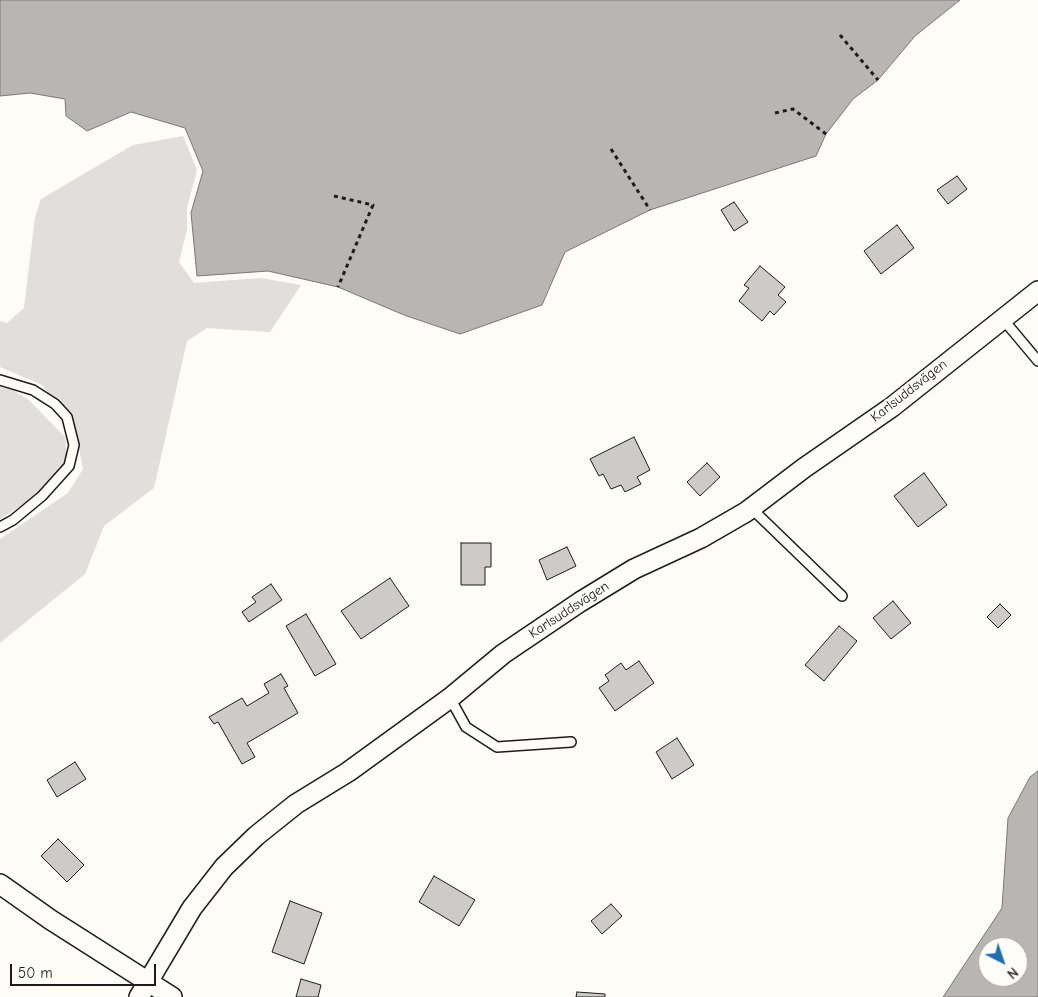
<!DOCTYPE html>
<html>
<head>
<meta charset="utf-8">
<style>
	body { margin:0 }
	#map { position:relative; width:1038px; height:997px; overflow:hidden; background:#fdfcf7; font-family:"Comic Neue",sans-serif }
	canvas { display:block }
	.north { position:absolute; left:978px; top:937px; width:50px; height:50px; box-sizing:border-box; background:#fdfcf7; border:1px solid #a3a29f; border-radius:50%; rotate:139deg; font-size:14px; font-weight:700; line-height:20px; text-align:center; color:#1c1c1c }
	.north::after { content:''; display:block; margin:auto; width:18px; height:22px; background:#1f6fb2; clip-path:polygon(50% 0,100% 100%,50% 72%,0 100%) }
	.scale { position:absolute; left:10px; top:964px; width:146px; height:22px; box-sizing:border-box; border:2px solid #1c1c1c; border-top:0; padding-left:6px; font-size:15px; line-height:18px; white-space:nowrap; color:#1c1c1c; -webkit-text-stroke:4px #fdfcf7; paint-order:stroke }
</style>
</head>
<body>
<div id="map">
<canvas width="1038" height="997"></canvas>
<div class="north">N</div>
<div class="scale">50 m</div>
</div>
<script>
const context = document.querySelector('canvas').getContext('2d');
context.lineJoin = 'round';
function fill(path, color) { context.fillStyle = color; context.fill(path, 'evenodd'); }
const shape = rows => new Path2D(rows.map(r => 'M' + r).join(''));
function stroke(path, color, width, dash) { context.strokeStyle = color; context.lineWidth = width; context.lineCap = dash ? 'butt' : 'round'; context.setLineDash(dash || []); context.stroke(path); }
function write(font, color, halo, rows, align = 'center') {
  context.font = font + ' "Comic Neue",sans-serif'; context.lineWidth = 4.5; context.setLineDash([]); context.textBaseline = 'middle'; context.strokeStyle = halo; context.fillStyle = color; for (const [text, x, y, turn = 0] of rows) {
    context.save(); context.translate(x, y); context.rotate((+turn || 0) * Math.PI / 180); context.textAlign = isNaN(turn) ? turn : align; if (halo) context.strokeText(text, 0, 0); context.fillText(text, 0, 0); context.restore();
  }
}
fill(shape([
	[183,136,197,170,187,208,187,230,179,262,194,283,261,278,301,285,270,332,207,328,187,341,154,488,104,526,85,574,0,643,0,539,68,493,83,469,75,428,42,385,0,367,0,321,7,323,24,308,35,217,41,199,133,145],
	[0,387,13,390,29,400,65,437,67,463,34,497,0,519]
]), '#e0dfdb');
const water = shape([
	[0,0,960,0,915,36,878,80,853,99,826,134,816,156,650,210,565,252,542,305,460,334,404,315,338,287,268,271,197,276,191,213,203,171,185,128,131,112,87,131,66,116,65,99,30,93,0,96,0,0],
	[1038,771,1038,997,943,997,1002,908,1008,818,1030,777,1038,771],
	[988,947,1018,947,1018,977,988,977,988,947]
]);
fill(water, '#b7b6b2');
stroke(water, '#797876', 1);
const building = shape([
	[957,176,967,189,948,204,937,190,957,176],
	[734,202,748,222,734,231,721,210,734,202],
	[897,225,914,248,881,274,864,251,897,225],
	[760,266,785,287,778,295,786,302,774,315,770,311,762,321,739,301,749,288,744,285,760,266],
	[634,437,650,470,637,477,641,484,625,492,621,485,611,489,603,474,599,476,590,459,634,437],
	[707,463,720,477,700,496,687,482,707,463],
	[924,473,947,505,918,527,894,496,924,473],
	[461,543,491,543,491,567,485,567,485,585,461,585,461,543],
	[567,547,576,566,547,580,539,560,567,547],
	[390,578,409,606,361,639,341,611,390,578],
	[271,584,282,600,249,622,242,612,256,602,252,597,271,584],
	[893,601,911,623,891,639,873,618,893,601],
	[1000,604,1011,615,998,628,987,617,1000,604],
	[306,614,336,664,315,676,286,626,306,614],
	[839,626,857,641,824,681,805,665,839,626],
	[639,661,654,683,615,711,599,688,609,681,605,675,621,663,626,670,639,661],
	[281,674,288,686,284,688,298,713,247,743,255,757,242,764,218,722,214,724,209,717,242,698,247,706,269,693,264,684,281,674],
	[677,738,694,765,672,779,656,752,677,738],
	[75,762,86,779,57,797,47,780,75,762],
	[58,839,84,865,67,882,41,856,58,839],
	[434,876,475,900,459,926,419,902,434,876],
	[290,901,322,913,304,964,272,952,290,901],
	[611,904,622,916,602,934,591,921,611,904],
	[301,979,321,985,318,997,296,997,301,979],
	[577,992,605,994,605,997,576,997,577,992]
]);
fill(building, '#cccbc8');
stroke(building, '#1c1c1c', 1);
const lane = shape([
	[1002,318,1038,361],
	[0,380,33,390,55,404,67,417,74,445,69,466,42,496,13,520,0,527],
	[751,508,842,596],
	[450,698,466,727,497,747,571,742]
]);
const street = shape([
	[0,884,51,920,172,997],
	[139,997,192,908,224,867,256,836,296,804,348,772,450,698,503,654,580,602,634,569,701,538,746,512,804,468,892,407,1038,291]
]);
stroke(lane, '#1c1c1c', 12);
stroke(street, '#1c1c1c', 22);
stroke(shape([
	[840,35,878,80],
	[775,113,793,109,826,134],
	[611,149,650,210],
	[334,196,373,205,338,287]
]), '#1c1c1c', 3, [4, 4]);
stroke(lane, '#fdfcf7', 9);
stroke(street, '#fdfcf7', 19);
write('14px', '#1c1c1c', '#fdfcf7', [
	["Karlsuddsvägen",909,391,-38],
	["Karlsuddsvägen",569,610,-33]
]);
</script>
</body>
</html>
